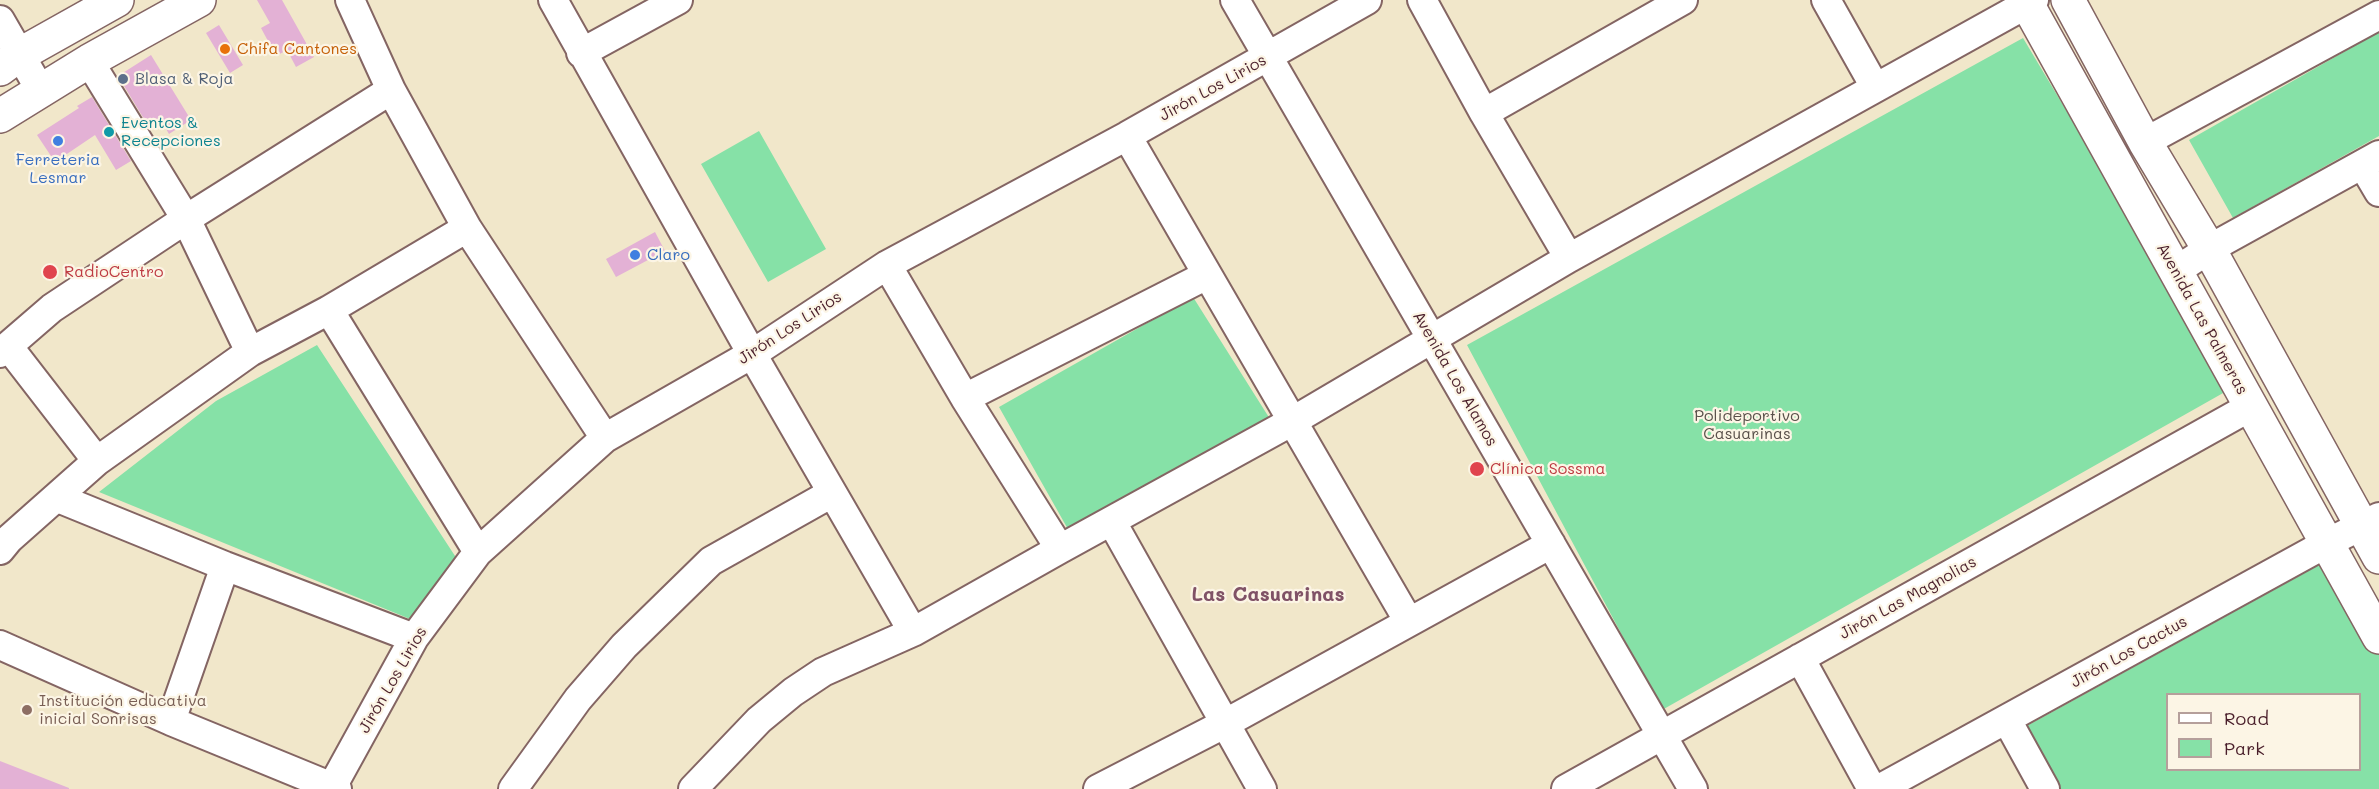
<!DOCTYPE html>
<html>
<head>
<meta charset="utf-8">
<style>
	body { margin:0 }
	#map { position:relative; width:2379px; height:789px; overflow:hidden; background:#f1e7ca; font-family:Mali,sans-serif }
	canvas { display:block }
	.legend { position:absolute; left:2166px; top:693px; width:195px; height:78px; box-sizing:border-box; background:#fcf5e5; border:2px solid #b59f9b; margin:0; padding:8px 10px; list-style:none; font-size:18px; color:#4a1f2b }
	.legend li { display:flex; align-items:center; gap:12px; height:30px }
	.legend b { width:30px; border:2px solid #b59f9b }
</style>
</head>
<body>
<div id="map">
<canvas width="2379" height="789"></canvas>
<ul class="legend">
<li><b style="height:8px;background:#fff"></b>Road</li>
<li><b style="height:16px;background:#86e1a7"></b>Park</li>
</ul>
</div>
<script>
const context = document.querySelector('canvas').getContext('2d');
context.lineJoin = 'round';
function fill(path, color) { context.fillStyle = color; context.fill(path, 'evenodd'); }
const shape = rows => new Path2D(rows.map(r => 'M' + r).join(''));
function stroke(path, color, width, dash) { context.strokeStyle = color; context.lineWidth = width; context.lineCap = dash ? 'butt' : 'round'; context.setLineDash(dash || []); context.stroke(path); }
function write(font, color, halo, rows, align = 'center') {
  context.font = font + ' Mali,sans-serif'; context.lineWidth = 4.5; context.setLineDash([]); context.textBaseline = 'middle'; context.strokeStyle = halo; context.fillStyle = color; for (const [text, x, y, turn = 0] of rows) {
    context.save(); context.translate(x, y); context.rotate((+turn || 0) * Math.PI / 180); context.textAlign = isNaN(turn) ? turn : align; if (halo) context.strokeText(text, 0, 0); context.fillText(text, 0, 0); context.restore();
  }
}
fill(shape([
	[2379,32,2379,136,2233,218,2189,140],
	[2023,38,2232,388,1662,710,1467,345],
	[759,131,826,249,768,282,701,164],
	[1193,297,1270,419,1069,531,999,407],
	[317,345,457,559,410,619,99,492,216,401],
	[2328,560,2379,651,2379,789,2056,789,2023,728],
	[2168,694,2360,694,2360,770,2168,770]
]), '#86e1a7');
fill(shape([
	[257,0,282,0,314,57,296,67,287,50,276,56,261,28,270,23],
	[219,25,243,65,230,73,206,33],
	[151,55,191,120,169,134,162,122,150,129,118,76],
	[92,97,131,161,116,170,95,135,55,162,37,135,79,108,77,106],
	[655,232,665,251,616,277,606,259],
	[0,761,69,788,69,789,0,789]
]), '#e3b1d5');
const minor = shape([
	[350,0,391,90,467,228,605,438],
	[553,0,752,354,913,632],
	[1235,0,1693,789],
	[1422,0,1484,113,1569,258],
	[1826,0,1875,87],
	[0,20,41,91],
	[581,53,678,0],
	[89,61,186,219,250,352],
	[1484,113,1683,0],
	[1127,136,1409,622],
	[2145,142,2379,15],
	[2363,165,2379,192],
	[887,265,965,398,1060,549],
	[2176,271,2209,249,2379,155],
	[329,310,478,552],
	[8,346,97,461],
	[0,353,52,308,186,219,391,90],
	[965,398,1207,275],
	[58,498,225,566,414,638],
	[1112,522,1262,789],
	[0,550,9,539,97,461,250,352,329,310,467,228],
	[0,645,171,721,337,789],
	[1800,658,1872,789],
	[2007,720,2045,789],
	[171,721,225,566],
	[332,787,414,638,478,552,605,438,752,354,887,265,1127,136,1367,0],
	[513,789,578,699,624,646,711,561,832,493],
	[693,789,759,720,793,692,823,672,913,632,1060,549,1291,422,1569,258,2034,0],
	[1098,789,1226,723,1551,544],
	[1566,789,2250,407],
	[1879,789,2327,543,2379,517]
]);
const major = shape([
	[2025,0,2379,637],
	[2068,0,2145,142,2209,249,2379,557],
	[0,69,19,55,117,0],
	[0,116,89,61,199,0]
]);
stroke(minor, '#846563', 32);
stroke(major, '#846563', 36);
stroke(minor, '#fff', 28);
stroke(major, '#fff', 33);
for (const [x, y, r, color] of [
	[225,49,6,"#e8710a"],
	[123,79,6,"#5c6f8a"],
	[109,132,6,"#0f9aa8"],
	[58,141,6,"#3f7fe0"],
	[635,255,6,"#3f7fe0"],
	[50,272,8,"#e0444e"],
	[1477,469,8,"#e0444e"],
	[27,710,6,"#8d6e63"]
]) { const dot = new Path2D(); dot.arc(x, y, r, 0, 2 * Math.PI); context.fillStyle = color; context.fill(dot); stroke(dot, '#fcf5e5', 2); }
write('16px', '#c56008', '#fcf5e5', [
	["Chifa Cantones",237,49]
], 'left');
write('16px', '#4e5e75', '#fcf5e5', [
	["Blasa & Roja",135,79]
], 'left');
write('16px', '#4a1f2b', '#fcf5e5', [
	["Jirón Los Lirios",1213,88,-29],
	["Avenida Las Palmeras",2202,319,61],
	["Jirón Los Lirios",790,328,-33],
	["Avenida Los Alamos",1455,379,60],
	["Jirón Las Magnolias",1908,598,-29],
	["Jirón Los Cactus",2129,652,-29],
	["Jirón Los Lirios",393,680,-60]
]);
write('16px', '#0d838f', '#fcf5e5', [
	["Eventos &",121,123],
	["Recepciones",121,141]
], 'left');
write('16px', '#366cbe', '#fcf5e5', [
	["Ferreteria",58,160],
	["Lesmar",58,178],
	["Claro",647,255,"left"]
]);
write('16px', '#be3a42', '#fcf5e5', [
	["RadioCentro",64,272],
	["Clínica Sossma",1490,469]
], 'left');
write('16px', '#59504a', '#fcf5e5', [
	["Polideportivo",1747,416],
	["Casuarinas",1747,434]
]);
write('16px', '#785e54', '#fcf5e5', [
	["Institución educativa",39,701],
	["inicial Sonrisas",39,719]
], 'left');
write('bold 20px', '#805266', '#fcf5e5', [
	["Las Casuarinas",1268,595]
]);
</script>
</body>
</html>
